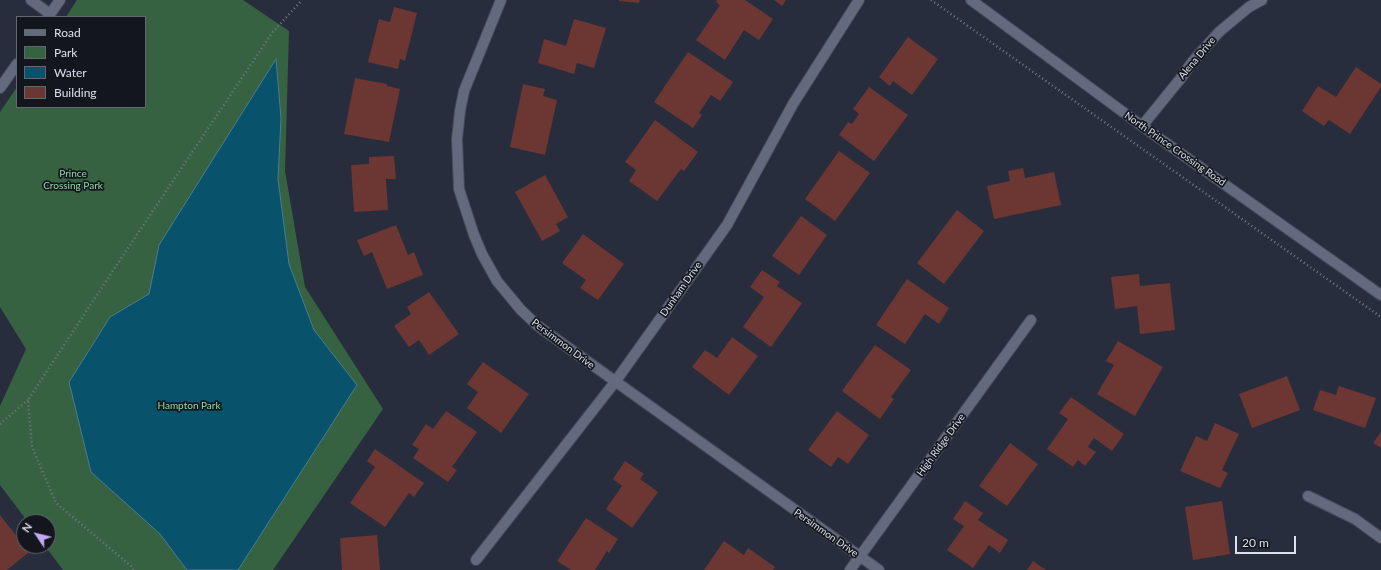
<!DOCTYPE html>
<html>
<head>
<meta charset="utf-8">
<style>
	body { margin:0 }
	#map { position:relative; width:1381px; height:570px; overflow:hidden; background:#282d3e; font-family:Lato,sans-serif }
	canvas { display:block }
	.legend { position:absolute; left:16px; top:16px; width:130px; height:92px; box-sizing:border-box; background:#13161d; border:1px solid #636770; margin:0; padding:5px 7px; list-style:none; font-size:12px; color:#dce0ec }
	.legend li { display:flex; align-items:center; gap:8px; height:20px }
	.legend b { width:20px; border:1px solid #636770 }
	.north { position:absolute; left:16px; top:514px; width:40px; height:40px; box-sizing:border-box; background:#13161d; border:1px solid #636770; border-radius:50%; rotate:305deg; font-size:11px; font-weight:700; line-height:16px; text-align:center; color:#dce0ec }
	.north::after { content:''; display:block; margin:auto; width:14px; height:18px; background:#c3a7f2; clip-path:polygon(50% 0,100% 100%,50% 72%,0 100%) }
	.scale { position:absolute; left:1235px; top:536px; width:61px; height:18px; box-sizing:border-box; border:2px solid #dce0ec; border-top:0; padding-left:5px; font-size:12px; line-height:14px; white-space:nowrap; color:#dce0ec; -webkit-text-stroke:3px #13161d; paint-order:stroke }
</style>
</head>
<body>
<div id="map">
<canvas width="1381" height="570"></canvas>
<ul class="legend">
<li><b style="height:5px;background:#646a7e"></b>Road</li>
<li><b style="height:11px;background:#366242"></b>Park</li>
<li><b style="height:11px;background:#09526b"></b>Water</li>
<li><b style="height:11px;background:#6c3632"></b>Building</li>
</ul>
<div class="north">N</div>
<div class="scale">20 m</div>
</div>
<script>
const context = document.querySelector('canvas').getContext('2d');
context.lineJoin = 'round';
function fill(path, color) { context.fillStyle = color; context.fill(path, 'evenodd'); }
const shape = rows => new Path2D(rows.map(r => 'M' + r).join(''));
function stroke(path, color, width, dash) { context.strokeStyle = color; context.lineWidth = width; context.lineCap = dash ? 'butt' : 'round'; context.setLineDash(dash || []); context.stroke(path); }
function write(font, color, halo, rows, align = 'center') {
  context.font = font + ' Lato,sans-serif'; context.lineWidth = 3.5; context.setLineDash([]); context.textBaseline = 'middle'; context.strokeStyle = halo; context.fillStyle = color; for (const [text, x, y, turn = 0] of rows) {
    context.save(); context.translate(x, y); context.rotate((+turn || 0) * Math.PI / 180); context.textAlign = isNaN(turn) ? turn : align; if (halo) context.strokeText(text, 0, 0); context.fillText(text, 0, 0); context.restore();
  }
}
fill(shape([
	[77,0,243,0,289,31,285,171,305,287,383,409,273,570,63,570,45,546,48,546,48,522,28,522,0,485,0,406,26,349,0,307,0,112,17,87,17,107,145,107,145,17,66,17]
]), '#366242');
const water = shape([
	[276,59,281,118,278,179,289,264,314,330,357,385,238,570,187,570,160,534,91,472,69,382,110,317,149,294,159,245,276,59]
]);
fill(water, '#09526b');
stroke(water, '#487d92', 1);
fill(shape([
	[619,0,640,0,639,3,619,1],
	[717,0,745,0,773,19,759,40,744,30,725,60,696,40,720,5,716,2],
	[774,0,786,0,782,6],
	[394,7,417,13,405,61,400,59,398,69,368,62,379,19,390,22],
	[574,19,606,28,594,68,577,63,574,74,538,63,544,39,566,46],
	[908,37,938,59,912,95,893,81,890,86,879,77],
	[688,52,733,82,720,101,711,95,699,113,702,115,693,128,654,102],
	[1356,67,1381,84,1381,87,1350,134,1329,120,1324,126,1302,111,1318,86,1336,97],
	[355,78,387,84,387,86,400,89,389,142,344,134],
	[523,84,545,89,543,96,557,100,545,155,510,147],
	[869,87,908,115,874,161,839,135,848,122,852,124,859,114,853,109],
	[655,120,698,152,684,171,681,169,657,201,629,181,636,170,625,162],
	[839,151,870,173,835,221,805,199],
	[394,156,396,179,386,179,388,210,354,212,351,165,369,164,369,157],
	[1023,168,1025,178,1054,172,1061,205,994,219,987,186,1010,181,1008,171],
	[545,175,568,217,556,224,560,231,542,241,515,192],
	[957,210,984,231,944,284,917,263],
	[801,216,827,235,799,275,772,256],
	[396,225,408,255,414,252,423,275,387,289,372,252,364,256,357,240],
	[583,234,624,264,598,300,580,288,586,280,562,263],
	[762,270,780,282,777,286,802,303,771,347,743,327,764,297,750,287],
	[1139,274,1140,286,1170,283,1175,330,1140,334,1137,306,1115,309,1111,277],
	[907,279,949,308,939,324,925,314,905,344,876,325],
	[429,292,459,334,429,355,419,340,409,347,394,326,411,314,407,307],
	[732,337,758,356,729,395,692,367,705,350,717,358],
	[1118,341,1163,367,1135,416,1097,394,1114,365,1106,361],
	[875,345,911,370,891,397,894,399,880,419,842,391],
	[483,362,529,394,501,433,467,408,478,392,467,384],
	[1287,376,1300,410,1252,428,1239,394],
	[1339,386,1376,398,1365,428,1313,410,1320,390,1336,395],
	[1071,397,1124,434,1112,451,1094,438,1088,447,1096,452,1085,466,1078,460,1073,467,1047,449,1068,419,1059,413],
	[446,411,477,432,452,467,457,470,448,482,413,458,419,449,412,445,426,424,433,429],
	[837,411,869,435,848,464,838,457,831,467,808,450],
	[1215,423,1239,434,1222,470,1228,473,1220,488,1180,471,1196,436,1207,441],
	[1381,432,1381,448,1373,443],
	[1010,443,1038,464,1007,506,979,486],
	[375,449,424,483,414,497,409,493,385,527,350,503,375,467,367,461],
	[625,461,644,474,640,479,658,492,632,528,606,509,622,486,613,479],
	[965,501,983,513,978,520,1008,540,1000,553,989,545,973,568,947,550,964,526,953,519],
	[1222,501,1230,554,1193,560,1185,507],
	[0,515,18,538,23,534,24,535,24,546,32,546,34,548,7,570,0,570],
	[586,518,618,539,609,553,607,551,595,570,571,570,557,561],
	[377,535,380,570,342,570,340,538],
	[724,541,744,555,748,548,775,567,773,570,704,570],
	[1033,561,1046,570,1027,570]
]), '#6c3632');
const minor = shape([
	[31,0,50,14],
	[501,0,464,91,460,111,457,139,459,189,474,235,482,254,497,281,521,310,538,326,879,570],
	[48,17,60,0],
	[0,88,17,64],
	[1142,126,1181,78,1193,61,1219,32,1249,7,1262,0],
	[1308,496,1355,519,1381,538],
	[476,560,615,382,727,225,793,104,859,0],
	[850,570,1031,320]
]);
const tertiary = shape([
	[971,0,1142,126,1381,295]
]);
stroke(minor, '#454a59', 12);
stroke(tertiary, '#454a59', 12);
stroke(shape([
	[931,0,1381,317],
	[0,424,28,400],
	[133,570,131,566,56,503,32,447,28,400,118,263,272,33,302,0]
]), '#747887', 2.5, [1, 3]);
stroke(minor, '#646a7e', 10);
stroke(tertiary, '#646a7e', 10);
write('10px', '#dce0ec', '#13161d', [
	["Alena Drive",1197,58,-50],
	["North Prince Crossing Road",1175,149,35],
	["Dunham Drive",681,289,-55],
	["Persimmon Drive",563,344,37],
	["High Ridge Drive",941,445,-54],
	["Persimmon Drive",826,533,35]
]);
write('10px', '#92dca5', '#13161d', [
	["Prince",73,174],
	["Crossing Park",73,186],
	["Hampton Park",189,406]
]);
</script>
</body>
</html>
